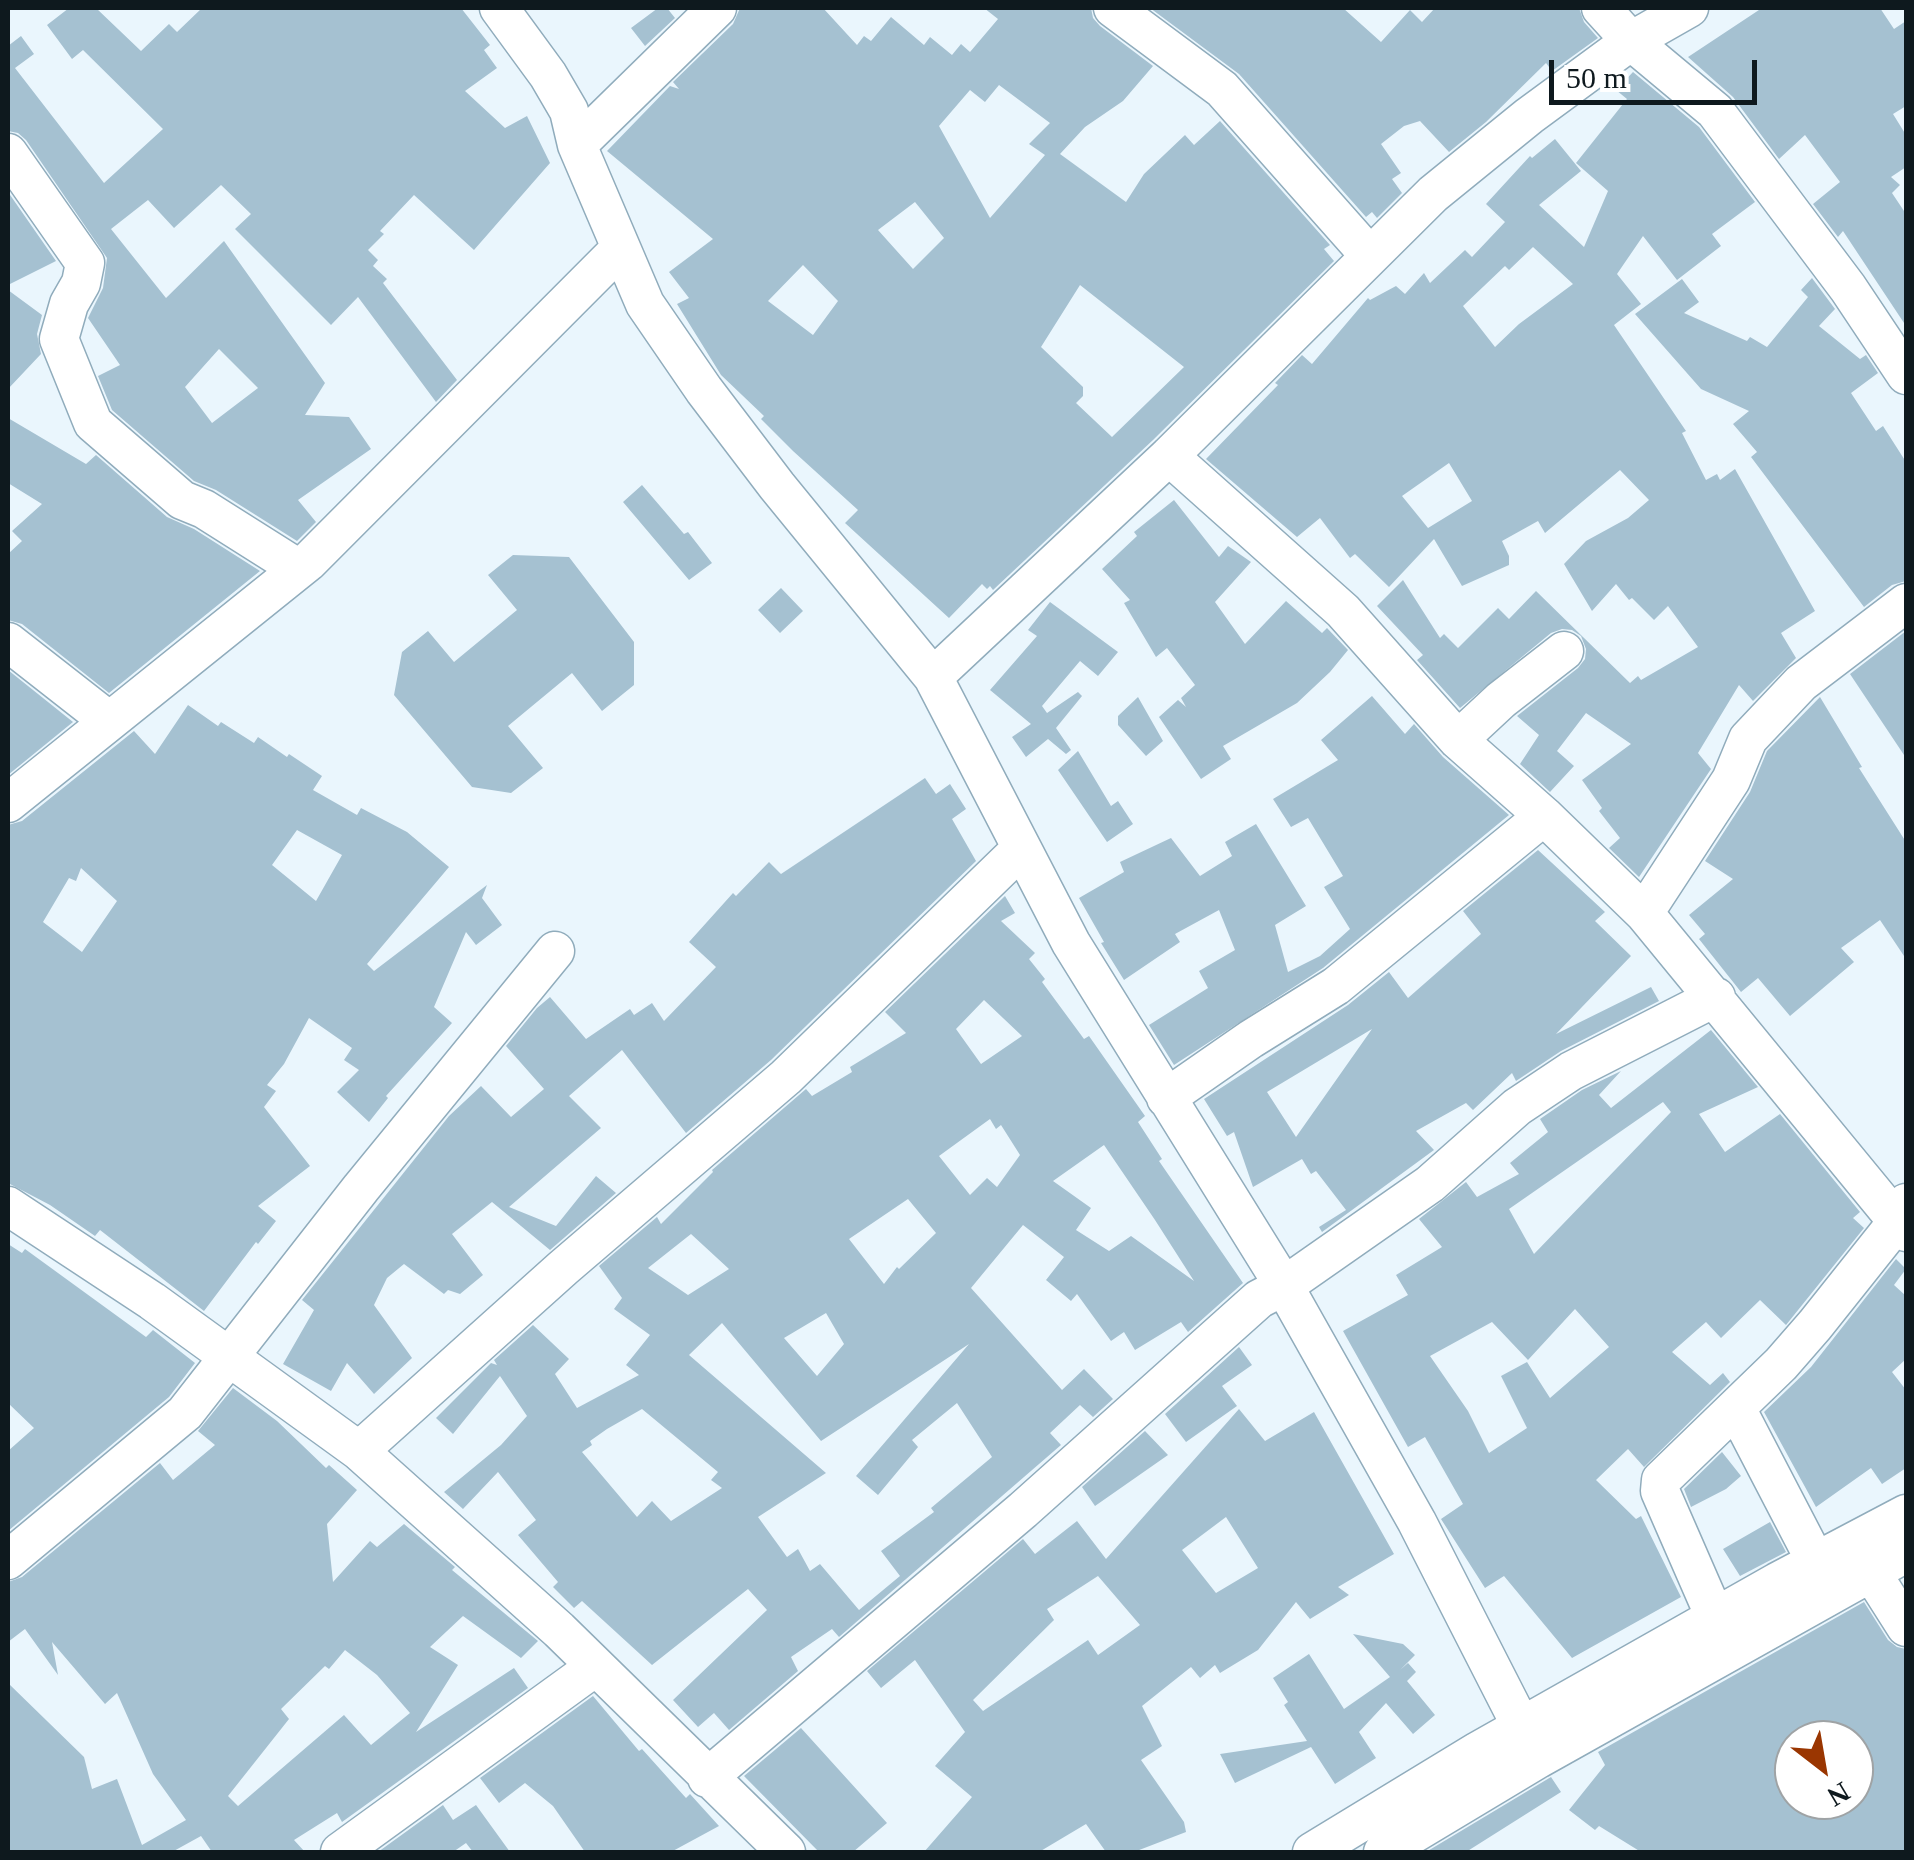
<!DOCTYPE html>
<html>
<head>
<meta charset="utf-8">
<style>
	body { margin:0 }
	#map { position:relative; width:1914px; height:1860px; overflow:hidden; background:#eaf6fd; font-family:"Times New Roman",serif }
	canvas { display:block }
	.frame { position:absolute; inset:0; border:10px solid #0e191e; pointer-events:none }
	.north { position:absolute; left:1774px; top:1720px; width:100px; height:100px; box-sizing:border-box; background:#fff; border:2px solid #9fa3a5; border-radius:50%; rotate:149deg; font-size:28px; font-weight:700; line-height:40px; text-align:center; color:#0e191e }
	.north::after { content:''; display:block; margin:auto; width:35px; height:45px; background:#9a3601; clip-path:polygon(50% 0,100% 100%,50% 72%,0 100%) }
	.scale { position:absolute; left:1549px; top:60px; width:208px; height:45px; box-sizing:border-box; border:5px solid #0e191e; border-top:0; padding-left:12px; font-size:30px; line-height:35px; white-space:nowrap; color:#0e191e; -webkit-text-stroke:8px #fff; paint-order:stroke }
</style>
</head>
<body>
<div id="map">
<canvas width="1914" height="1860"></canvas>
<div class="frame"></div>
<div class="north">N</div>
<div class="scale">50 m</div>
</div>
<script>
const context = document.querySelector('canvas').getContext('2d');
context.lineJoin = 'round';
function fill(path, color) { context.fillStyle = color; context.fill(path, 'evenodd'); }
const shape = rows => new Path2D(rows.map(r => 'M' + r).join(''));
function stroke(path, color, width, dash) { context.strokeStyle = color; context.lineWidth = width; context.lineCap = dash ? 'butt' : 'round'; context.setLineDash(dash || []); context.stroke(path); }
fill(shape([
	[69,8,96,8,141,51,169,24,177,32,202,8,461,8,490,45,484,50,497,68,465,91,505,128,527,116,550,163,474,250,414,195,380,231,384,234,368,250,378,260,373,266,387,279,383,283,457,380,436,402,358,297,331,325,235,229,251,214,221,185,174,228,148,200,111,229,166,298,224,241,325,383,305,415,349,417,371,449,298,500,316,522,297,541,216,490,194,481,112,410,98,376,120,365,88,318,103,288,107,258,26,140,18,133,8,131,8,46,21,36,34,54,15,68,104,183,163,129,83,50,72,59,47,25],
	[219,349,258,388,212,423,185,387],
	[658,8,667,8,675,18,645,46,631,28],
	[740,8,823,8,857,45,864,36,871,41,891,17,924,45,930,37,952,55,961,44,970,52,998,19,984,8,1091,8,1093,18,1100,26,1153,66,1123,101,1085,127,1060,154,1126,202,1144,174,1185,135,1194,145,1220,121,1330,245,1324,249,1334,261,1153,440,993,590,990,586,987,589,982,584,949,618,845,523,858,510,793,451,761,419,764,416,721,375,677,304,689,298,669,272,713,239,607,151,670,86,679,89,673,82,733,24],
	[999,85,1050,123,1029,144,1045,155,990,218,939,126,970,90,985,102],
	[915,202,944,238,913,269,878,230],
	[803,265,838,301,813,335,768,301],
	[1080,285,1184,367,1112,437,1076,403,1083,396,1083,387,1041,347],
	[1150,8,1343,8,1381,42,1410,10,1422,22,1435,8,1579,8,1584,22,1598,38,1552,71,1546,63,1486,122,1449,152,1420,121,1404,126,1381,144,1401,173,1392,179,1402,193,1377,218,1372,212,1366,217,1239,74],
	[1762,8,1880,8,1894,29,1906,21,1906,106,1893,114,1906,135,1906,167,1891,177,1900,185,1892,193,1906,214,1906,326,1843,231,1838,237,1813,204,1840,182,1805,135,1779,159,1733,97,1688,57],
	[1633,72,1699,127,1755,202,1712,234,1721,246,1677,280,1643,236,1617,274,1641,304,1614,325,1686,431,1682,433,1706,480,1717,474,1720,480,1735,469,1815,611,1781,633,1796,658,1753,701,1739,685,1698,753,1711,769,1639,877,1609,848,1620,838,1599,811,1602,808,1582,780,1631,744,1586,713,1557,751,1574,766,1550,792,1520,764,1539,735,1517,716,1578,668,1585,659,1586,649,1581,636,1572,630,1562,629,1551,633,1460,708,1417,660,1423,655,1377,606,1403,580,1440,638,1444,634,1458,648,1498,608,1509,619,1536,591,1630,683,1638,676,1641,680,1698,647,1668,606,1654,620,1632,598,1629,600,1616,584,1592,611,1564,564,1586,541,1628,518,1649,500,1620,470,1545,533,1538,521,1502,541,1509,556,1509,565,1462,586,1434,539,1389,587,1355,554,1350,558,1320,518,1297,537,1206,459,1278,385,1275,383,1302,355,1312,364,1368,298,1370,300,1396,286,1405,294,1424,273,1430,283,1465,250,1472,257,1505,222,1486,204,1530,156,1532,158,1555,139,1581,171,1539,205,1584,247,1608,191,1576,163,1627,99,1616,90],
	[1533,247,1573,284,1519,324,1495,347,1463,306,1505,266,1509,270],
	[1449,463,1472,501,1428,528,1402,496],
	[8,192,56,261,8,285],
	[1812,278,1835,309,1819,326,1860,359,1866,355,1878,373,1851,393,1876,431,1883,426,1906,462,1906,581,1892,585,1864,607,1751,457,1757,452,1733,424,1749,411,1701,389,1635,314,1682,279,1699,302,1684,313,1747,341,1750,337,1767,347,1808,297,1801,290],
	[8,290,42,315,37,334,41,354,8,389],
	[8,418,86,464,96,455,167,517,194,529,260,571,109,693,22,624,8,620,8,554,22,541,12,531,42,504,8,483],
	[642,485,684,534,688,532,712,563,689,580,623,502],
	[1174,500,1219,557,1228,546,1251,562,1215,602,1245,644,1286,601,1322,633,1327,628,1348,650,1330,672,1297,703,1223,746,1231,759,1201,779,1159,717,1178,700,1186,707,1181,698,1195,685,1167,648,1156,657,1124,603,1130,600,1102,569,1137,536,1134,532],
	[513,555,569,557,634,642,634,685,602,711,572,673,508,726,543,768,511,793,472,787,394,695,402,652,428,631,454,662,517,610,488,575],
	[781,588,803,611,780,633,758,610],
	[1050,602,1118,652,1098,676,1080,661,1042,706,1047,713,1078,692,1082,696,1056,728,1071,750,1066,754,1048,739,1026,757,1012,737,1031,724,990,690,1037,636,1028,630],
	[1906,631,1906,758,1850,674],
	[8,670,73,722,8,775],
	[1372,696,1405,734,1414,724,1443,757,1509,815,1323,968,1174,1065,1149,1025,1208,988,1199,971,1235,950,1219,910,1175,934,1180,942,1124,980,1101,943,1104,942,1079,898,1124,872,1120,862,1171,838,1200,876,1232,856,1225,842,1256,824,1306,906,1275,925,1288,972,1320,956,1350,929,1324,887,1343,876,1308,818,1291,827,1273,799,1338,760,1321,740],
	[1138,697,1163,741,1146,756,1118,725,1118,716],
	[1820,697,1862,767,1859,768,1906,842,1906,959,1880,920,1841,948,1854,962,1790,1016,1758,978,1741,992,1699,939,1705,934,1689,915,1733,879,1705,861,1750,792,1767,751],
	[188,705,218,726,221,722,254,743,258,737,287,757,289,754,322,776,313,790,357,815,361,808,407,832,449,867,367,964,374,971,487,885,482,898,502,925,476,945,466,932,434,1007,452,1023,386,1096,388,1098,369,1122,337,1092,359,1070,344,1060,352,1048,309,1018,284,1064,267,1085,276,1091,264,1107,310,1166,258,1206,276,1221,258,1244,256,1242,204,1311,100,1230,95,1236,50,1205,8,1183,8,825,22,821,134,731,155,754],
	[297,830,342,855,316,901,272,865],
	[81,868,117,901,82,952,43,922,69,878,76,881],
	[1078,751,1111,806,1118,801,1133,824,1107,842,1058,770],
	[925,778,936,794,950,784,966,809,952,819,976,861,771,1060,686,1133,622,1050,569,1096,601,1128,509,1207,556,1226,596,1176,616,1193,550,1250,492,1202,452,1234,483,1275,460,1294,448,1290,444,1294,404,1264,387,1278,374,1305,412,1358,374,1394,347,1363,331,1391,283,1364,314,1310,302,1300,449,1116,481,1086,511,1117,544,1089,506,1046,537,1008,550,997,586,1039,630,1009,634,1015,652,1003,664,1021,716,967,689,942,733,893,736,896,769,862,781,874],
	[1538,850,1605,912,1595,921,1631,956,1556,1034,1651,987,1659,1001,1561,1051,1516,1081,1512,1073,1473,1110,1466,1103,1416,1131,1434,1150,1322,1232,1319,1227,1346,1210,1316,1171,1311,1174,1302,1159,1253,1187,1234,1132,1227,1136,1204,1099,1348,1005,1389,972,1408,998,1481,934,1463,911],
	[1372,1029,1296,1137,1267,1092],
	[1005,896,1015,913,1001,921,1035,953,1029,959,1045,979,1042,982,1084,1039,1089,1036,1145,1116,1138,1122,1162,1159,1159,1161,1243,1283,1188,1332,1181,1322,1135,1350,1124,1332,1111,1341,1077,1294,1071,1301,1046,1280,1064,1257,1023,1225,971,1288,1062,1390,1084,1369,1113,1399,1093,1417,1080,1405,1050,1433,1061,1445,839,1637,832,1629,791,1657,798,1671,729,1730,714,1713,698,1727,673,1700,767,1610,748,1589,652,1665,582,1601,574,1608,553,1587,558,1582,518,1535,536,1520,498,1472,463,1509,444,1492,501,1445,527,1416,500,1376,453,1434,436,1418,491,1363,497,1365,494,1360,533,1325,569,1359,555,1374,577,1408,639,1375,626,1365,650,1335,614,1309,622,1298,599,1266,657,1217,661,1224,713,1172,712,1170,806,1089,812,1096,852,1072,850,1067,906,1033,885,1012],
	[984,1000,1022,1036,981,1064,956,1029],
	[990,1119,996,1129,1001,1125,1020,1155,997,1187,987,1178,970,1195,939,1156],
	[1104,1145,1155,1220,1194,1281,1131,1236,1109,1251,1076,1230,1091,1208,1053,1181],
	[908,1199,936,1233,899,1269,897,1267,884,1284,849,1239],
	[691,1234,729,1269,688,1295,648,1268],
	[826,1313,844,1344,817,1376,784,1338],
	[722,1323,821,1441,969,1344,856,1476,878,1495,918,1447,912,1440,957,1403,992,1457,931,1508,934,1512,881,1551,900,1576,859,1610,820,1564,810,1571,798,1549,787,1557,758,1517,826,1473,689,1355],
	[642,1409,718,1472,711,1480,722,1488,671,1521,652,1501,637,1517,582,1452,592,1445,590,1441,607,1429],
	[1711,1030,1758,1087,1699,1114,1725,1152,1780,1114,1860,1212,1853,1218,1864,1228,1786,1325,1760,1300,1721,1338,1706,1322,1672,1352,1710,1385,1723,1373,1730,1382,1644,1467,1628,1449,1596,1480,1636,1519,1641,1516,1681,1597,1572,1658,1504,1576,1485,1588,1441,1519,1463,1504,1425,1437,1408,1447,1343,1331,1408,1295,1396,1275,1442,1247,1419,1219,1466,1182,1477,1197,1519,1174,1510,1163,1548,1132,1540,1119,1582,1090,1621,1071,1599,1095,1611,1108],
	[1663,1102,1671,1112,1534,1254,1509,1209],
	[1575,1309,1609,1347,1550,1398,1527,1362,1501,1376,1527,1428,1489,1453,1468,1411,1430,1356,1492,1322,1528,1360],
	[8,1244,22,1253,25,1249,146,1337,153,1330,195,1363,169,1397,8,1531,8,1451,34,1428,8,1403],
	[1896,1259,1906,1269,1894,1285,1906,1296,1906,1359,1892,1372,1906,1390,1906,1468,1882,1484,1871,1468,1816,1507,1764,1412,1811,1367],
	[1239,1347,1252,1365,1222,1386,1237,1406,1186,1442,1165,1414],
	[233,1388,277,1421,326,1468,329,1465,357,1490,327,1524,333,1582,370,1541,377,1547,404,1524,455,1567,452,1570,538,1641,521,1658,463,1616,430,1647,458,1665,416,1732,514,1668,528,1688,342,1822,337,1813,294,1840,305,1852,212,1852,201,1836,172,1852,8,1852,8,1683,84,1757,92,1789,117,1779,142,1845,186,1820,153,1774,117,1693,105,1704,52,1642,58,1675,25,1629,8,1642,8,1582,22,1577,160,1463,173,1480,215,1445,198,1431],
	[345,1650,377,1675,410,1713,371,1745,344,1715,238,1806,228,1796,289,1719,281,1709,325,1666,329,1669],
	[1239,1409,1265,1441,1314,1412,1394,1554,1338,1587,1349,1595,1310,1619,1296,1602,1258,1650,1220,1673,1215,1665,1200,1678,1191,1667,1142,1706,1162,1746,1141,1760,1184,1822,1186,1832,1134,1852,1106,1852,1086,1824,1039,1852,924,1852,972,1797,935,1766,965,1732,915,1660,881,1688,867,1671,1023,1539,1035,1554,1077,1521,1106,1559],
	[1226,1517,1258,1568,1216,1593,1182,1550],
	[1098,1576,1140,1625,1098,1655,1088,1640,983,1711,973,1700,1054,1620,1047,1609],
	[1145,1431,1168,1455,1095,1506,1082,1487],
	[1722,1452,1741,1476,1726,1489,1691,1507,1684,1489],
	[1770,1522,1786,1552,1740,1576,1723,1549],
	[1864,1602,1888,1640,1897,1647,1906,1649,1906,1852,1641,1852,1599,1826,1595,1830,1569,1810,1605,1765,1598,1752],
	[1794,1740,1854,1740,1854,1800,1794,1800],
	[1353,1634,1403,1644,1415,1655,1400,1670,1408,1663,1416,1672,1407,1681,1435,1715,1413,1734,1386,1703,1359,1732,1376,1758,1335,1784,1311,1747,1235,1783,1220,1754,1307,1741,1284,1705,1288,1702,1273,1678,1309,1654,1344,1709,1390,1677],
	[593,1696,639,1751,642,1749,686,1798,690,1794,719,1826,671,1852,585,1852,553,1806,525,1783,499,1803,480,1778],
	[801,1728,887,1823,853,1852,819,1852,744,1776],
	[1551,1777,1561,1792,1466,1852,1426,1852],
	[443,1805,453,1820,476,1805,510,1852,473,1852,466,1843,453,1852,378,1852]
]), '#a5c1d1');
const minor = shape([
	[499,8,548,75,569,111,577,145,645,304,704,390,777,486,933,677,1071,943,1284,1286,1417,1522,1538,1759],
	[1113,8,1222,89,1370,256],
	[1601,8,1631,41,1715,111,1848,288,1906,375],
	[577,145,717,8],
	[8,153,85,263,81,283,69,304,59,339,93,423,182,500,204,509,299,569],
	[1169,456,1343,611,1458,740,1544,816,1644,913,1906,1232],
	[8,642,109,721],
	[933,677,1169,456,1433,194,1529,116,1631,41,1689,8],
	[1458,740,1501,700,1564,651],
	[8,803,308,562,621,248],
	[1644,913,1731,780,1748,739,1801,683,1906,603],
	[1166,1098,1251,1039,1336,986,1544,816],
	[8,1206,152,1301,359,1451,559,1630,786,1852],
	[1736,1408,1816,1562],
	[359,1451,563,1268,786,1077,1021,849],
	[8,1560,185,1413,361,1188,555,951],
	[1871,1572,1906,1627],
	[1715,1617,1660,1491,1661,1480,1781,1364,1815,1325,1897,1222,1906,1203],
	[707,1778,1023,1510,1259,1299,1284,1286,1430,1184,1517,1107,1571,1071,1716,997],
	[340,1852,595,1667],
	[1312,1852,1478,1751,1777,1582,1906,1514],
	[1383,1852,1538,1759,1906,1553]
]);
stroke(minor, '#90acbc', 41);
stroke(minor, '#fff', 38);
</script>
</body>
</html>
